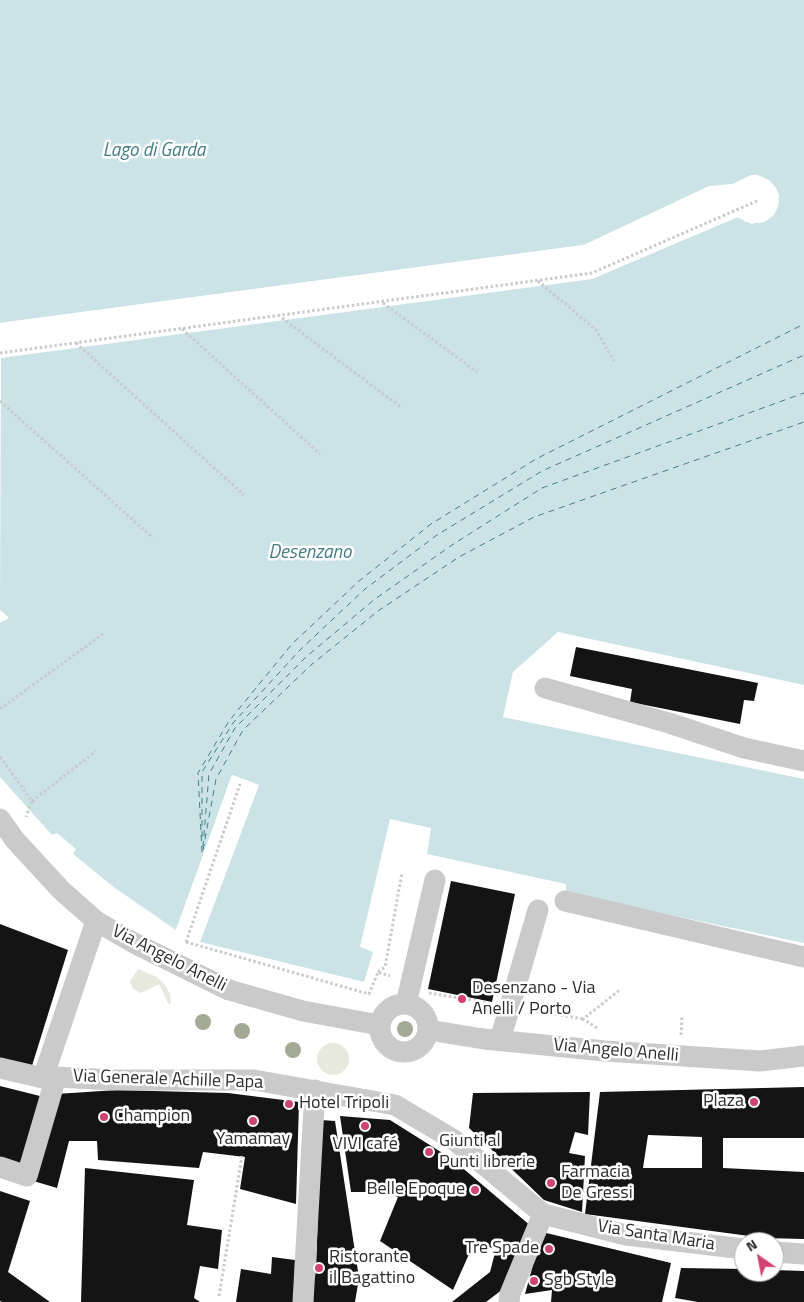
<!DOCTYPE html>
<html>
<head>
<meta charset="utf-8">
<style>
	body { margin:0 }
	#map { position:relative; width:804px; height:1302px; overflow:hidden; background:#fff; font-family:"Titillium Web",sans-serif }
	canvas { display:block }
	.north { position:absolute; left:734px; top:1232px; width:50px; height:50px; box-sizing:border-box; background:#fff; border:1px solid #ababab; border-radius:50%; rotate:327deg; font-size:14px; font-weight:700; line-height:20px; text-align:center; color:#2d2d2d }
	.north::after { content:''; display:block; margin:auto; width:18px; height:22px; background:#d04373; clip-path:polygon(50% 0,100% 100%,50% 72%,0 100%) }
</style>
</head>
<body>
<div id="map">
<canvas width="804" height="1302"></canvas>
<div class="north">N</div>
</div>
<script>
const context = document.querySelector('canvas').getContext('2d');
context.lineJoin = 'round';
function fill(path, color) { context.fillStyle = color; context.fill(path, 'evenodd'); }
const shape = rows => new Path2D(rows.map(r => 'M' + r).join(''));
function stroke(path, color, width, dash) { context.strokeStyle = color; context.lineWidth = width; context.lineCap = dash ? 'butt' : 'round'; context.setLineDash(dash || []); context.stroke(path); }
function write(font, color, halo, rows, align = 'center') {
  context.font = font + ' "Titillium Web",sans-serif'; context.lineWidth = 5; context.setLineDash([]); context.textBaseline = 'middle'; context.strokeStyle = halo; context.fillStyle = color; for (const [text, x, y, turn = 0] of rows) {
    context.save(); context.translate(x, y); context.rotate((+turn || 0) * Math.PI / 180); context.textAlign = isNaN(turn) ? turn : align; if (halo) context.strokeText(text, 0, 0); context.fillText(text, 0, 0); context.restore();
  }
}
fill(shape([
	[138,969,157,977,165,985,170,994,171,1004,168,1003,159,984,141,993,133,989,130,982],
	'317 1059a16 16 0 1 1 32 0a16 16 0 1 1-32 0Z'
]), '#e6e9dc');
fill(shape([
	[0,0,804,0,804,685,558,632,513,672,503,717,804,779,804,943,566,893,566,884,427,854,431,828,390,819,360,947,373,952,364,982,200,942,259,785,232,775,176,930,115,888,73,854,76,849,57,833,52,835,0,777,0,623,9,618,0,610,1,358,592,279,738,217,752,224,769,219,777,209,779,202,776,188,763,177,751,175,733,184,709,186,584,245,0,323]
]), '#cbe3e7');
fill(shape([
	[751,175,757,175,769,180,776,188,779,195,777,209,773,216,764,222,759,223,746,222,738,217,740,216,752,221,763,220,771,214,775,208,776,196,774,190,767,182,757,178,751,178,733,186,710,189,585,247,0,326,0,323,584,245,708,187,733,184],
	[232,775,254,783,253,785,233,778,178,931,176,930]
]), '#fff');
stroke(shape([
	[202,837,202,772,233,723,300,650,365,589,437,535,542,471,804,355],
	[203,847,209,774,235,728,306,657,375,599,452,545,542,488,804,393],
	[203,850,216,779,243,730,311,665,378,611,459,557,534,517,804,422],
	[202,852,198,773,229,721,292,644,359,581,431,524,536,459,804,324]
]), '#457d85', 1, [6, 5]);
fill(shape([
	[576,647,758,683,754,701,744,700,740,724,630,702,632,689,570,676],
	[451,881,515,894,492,1002,428,989],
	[0,924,68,950,31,1069,0,1062],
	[0,1086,44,1097,25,1172,0,1166],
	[804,1087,804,1138,723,1138,723,1168,804,1172,804,1239,764,1238,585,1214,600,1092],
	[648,1135,702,1137,702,1168,643,1168],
	[117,1090,228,1093,299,1102,296,1204,240,1189,245,1157,203,1152,199,1168,98,1160,97,1141,69,1141,57,1188,30,1180,56,1094],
	[590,1092,588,1135,575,1132,569,1153,585,1156,582,1212,544,1200,469,1128,473,1093],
	[340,1116,390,1120,452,1159,532,1227,507,1286,486,1302,452,1302,490,1272,496,1249,474,1243,453,1290,380,1241,398,1197,388,1192,351,1192],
	[321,1120,335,1121,359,1278,355,1302,310,1302,316,1271],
	[85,1168,194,1180,187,1225,222,1230,218,1269,200,1266,194,1298,200,1302,81,1302],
	[0,1191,30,1201,8,1272,50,1302,2,1302,0,1301],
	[542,1232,671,1263,662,1302,551,1302,552,1290,525,1294],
	[272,1257,295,1260,294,1302,236,1302,241,1269,271,1274],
	[681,1268,744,1269,744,1272,774,1272,774,1270,804,1271,804,1302,698,1302,675,1298]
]), '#141414');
stroke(shape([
	[538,281,596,330,614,361],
	[383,303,477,372],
	[278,315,402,408],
	[182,329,320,454],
	[76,343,244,495],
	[0,353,592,273,757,201],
	[0,401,153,538],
	[0,709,103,634],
	[0,757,32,801,26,817],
	[32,801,96,751],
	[186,942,369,994,378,972,390,976],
	[186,942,240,784],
	[378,972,385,967,402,873],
	[429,993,490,1003],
	[531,1010,583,1019],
	[597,1028,583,1019,621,989],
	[681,1035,682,1016],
	[219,1296,242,1156]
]), '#cacaca', 3, [2.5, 2.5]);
stroke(shape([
	[545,688,669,723,744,748,804,761],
	[0,819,15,840,61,890,96,921,134,943,229,990,303,1011,379,1025],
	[565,901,804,957],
	'380 1028a24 24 0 1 1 48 0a24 24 0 1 1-48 0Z',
	[406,1004,435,880],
	[428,1030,484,1039,605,1051,760,1061,804,1056],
	[500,1040,538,910],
	[0,1068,43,1078,56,1077,113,1080,254,1080,395,1105,454,1140,543,1214,626,1235,744,1249],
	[43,1078,96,921],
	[0,1167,27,1176,56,1077],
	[774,1252,804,1254],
	[303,1302,315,1090],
	[509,1302,510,1294,543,1214]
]), '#cacaca', 21);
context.fillStyle = '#a4a996';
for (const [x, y] of [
	[203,1022],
	[405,1029],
	[242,1031],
	[293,1050]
]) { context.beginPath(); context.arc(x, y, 8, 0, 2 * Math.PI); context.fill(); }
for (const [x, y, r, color] of [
	[462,999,5,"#d04373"],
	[754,1102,5,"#d04373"],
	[289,1104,5,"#d04373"],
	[104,1117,5,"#d04373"],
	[253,1121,5,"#d04373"],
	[365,1126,5,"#d04373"],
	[429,1152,5,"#d04373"],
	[551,1183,5,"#d04373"],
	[475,1190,5,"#d04373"],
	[549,1249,5,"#d04373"],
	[319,1268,5,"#d04373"],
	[534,1281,5,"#d04373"]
]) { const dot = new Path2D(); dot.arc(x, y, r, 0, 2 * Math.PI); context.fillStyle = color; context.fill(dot); stroke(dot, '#fff', 2); }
write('18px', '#2d2d2d', '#fff', [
	["Via Angelo Anelli",169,959,27],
	["Via Angelo Anelli",616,1051,5],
	["Via Generale Achille Papa",168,1080,2],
	["Via Santa Maria",656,1236,9]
]);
write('18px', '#2d2d2d', '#fff', [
	["Desenzano - Via",472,989],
	["Anelli / Porto",472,1010],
	["Plaza",744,1102,"right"],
	["Hotel Tripoli",299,1104],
	["Champion",114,1117],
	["Yamamay",253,1140,"center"],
	["Giunti al",439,1142],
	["Punti librerie",439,1163],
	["VIVI café",365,1145,"center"],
	["Farmacia",561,1173],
	["De Gressi",561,1194],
	["Belle Epoque",465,1190,"right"],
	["Tre Spade",539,1249,"right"],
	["Ristorante",329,1258],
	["il Bagattino",329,1279],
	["Sgb Style",544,1281]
], 'left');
write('italic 19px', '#457d85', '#fff', [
	["Lago di Garda",154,151],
	["Desenzano",310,553]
]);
</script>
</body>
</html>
